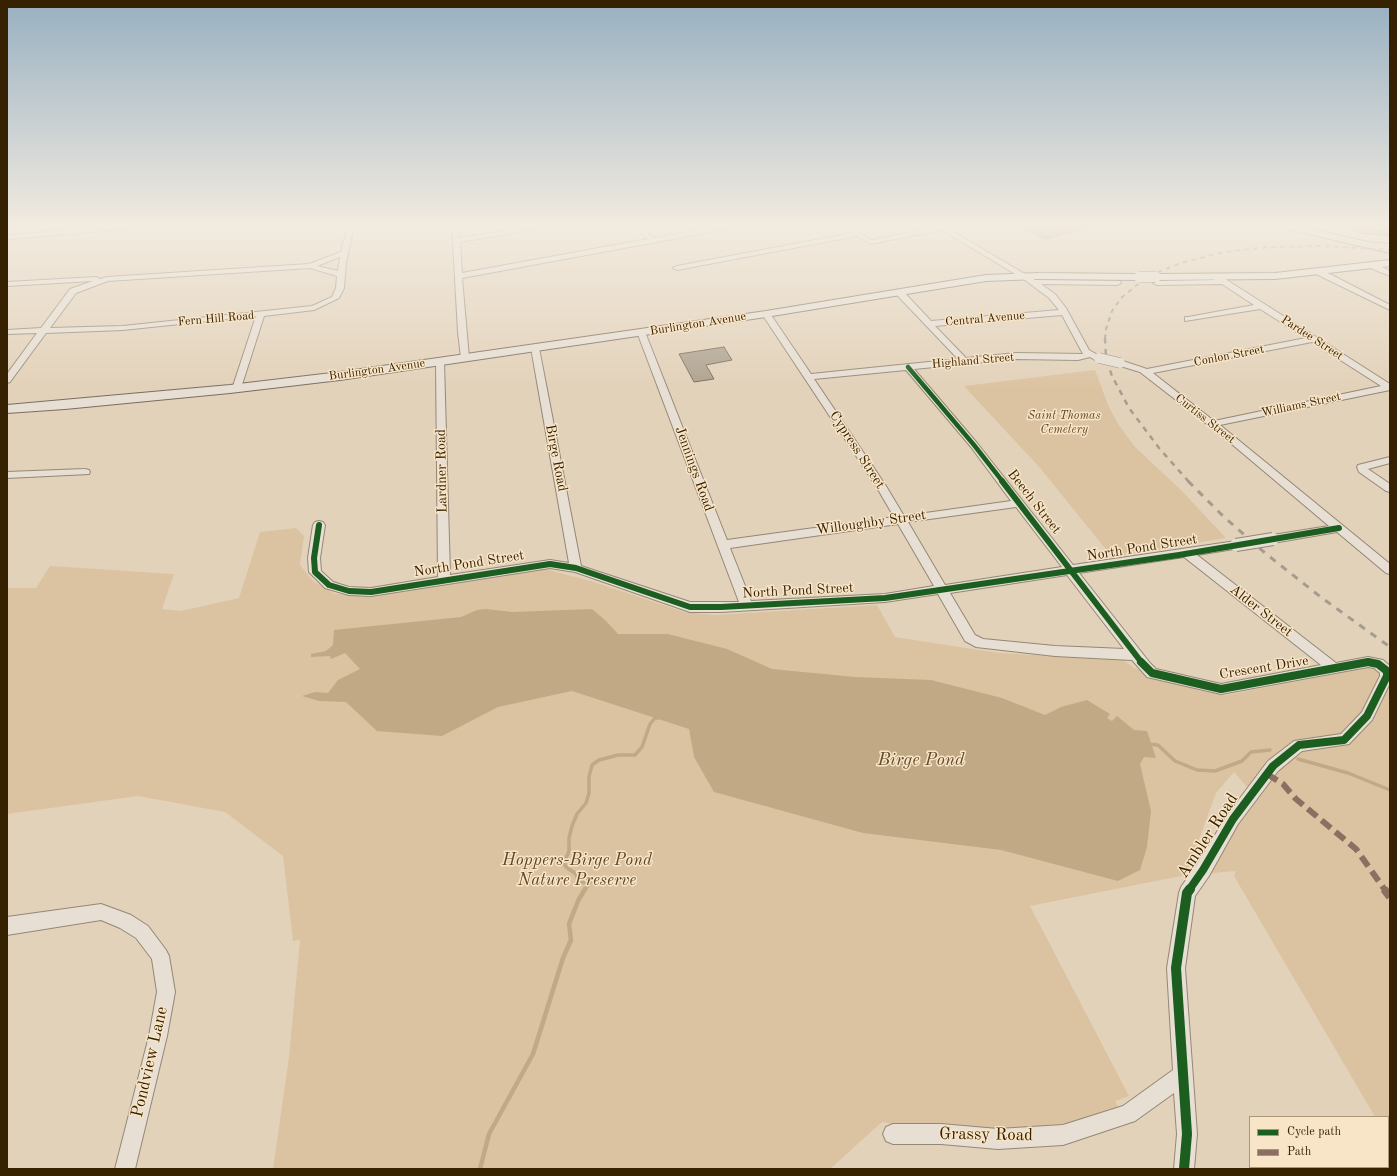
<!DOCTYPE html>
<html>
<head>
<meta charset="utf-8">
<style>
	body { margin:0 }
	#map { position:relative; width:1397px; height:1176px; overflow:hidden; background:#e3d2ba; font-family:"Old Standard TT",serif }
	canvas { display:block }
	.frame { position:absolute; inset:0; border:8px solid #362101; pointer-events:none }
	.legend { position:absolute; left:1249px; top:1116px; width:140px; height:52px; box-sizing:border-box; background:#f8e4c7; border:1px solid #aa9678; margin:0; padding:5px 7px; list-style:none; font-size:12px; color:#362101 }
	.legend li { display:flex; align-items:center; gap:8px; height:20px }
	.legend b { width:20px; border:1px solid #aa9678 }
</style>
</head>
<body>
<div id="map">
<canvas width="1397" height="1176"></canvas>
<div class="frame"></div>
<ul class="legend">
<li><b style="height:5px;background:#1b5e20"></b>Cycle path</li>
<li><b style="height:5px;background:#8d6e63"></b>Path</li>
</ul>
</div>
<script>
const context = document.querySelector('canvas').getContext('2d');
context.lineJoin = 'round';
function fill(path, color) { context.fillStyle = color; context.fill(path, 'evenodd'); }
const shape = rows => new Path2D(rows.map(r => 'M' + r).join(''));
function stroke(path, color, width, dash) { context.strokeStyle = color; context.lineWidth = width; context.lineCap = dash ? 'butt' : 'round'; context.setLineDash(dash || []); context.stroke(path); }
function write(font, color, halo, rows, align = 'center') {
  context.font = font + ' "Old Standard TT",serif'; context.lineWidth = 3; context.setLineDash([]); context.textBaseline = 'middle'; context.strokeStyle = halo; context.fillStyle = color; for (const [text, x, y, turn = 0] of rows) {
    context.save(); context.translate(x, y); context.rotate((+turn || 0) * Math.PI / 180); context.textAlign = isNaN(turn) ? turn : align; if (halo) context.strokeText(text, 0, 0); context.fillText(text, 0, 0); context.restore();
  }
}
fill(shape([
	[1095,370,1108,405,1118,424,1135,447,1181,490,1226,538,1112,557,1040,468,964,386],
	[296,528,304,536,300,565,313,581,335,594,371,595,408,591,541,568,591,581,684,612,715,615,877,605,895,637,999,653,1123,660,1134,668,1198,690,1226,695,1339,673,1368,665,1366,668,1390,663,1390,1143,1388,1140,1388,1117,1375,1117,1234,876,1236,871,1203,874,1247,787,1234,772,1216,793,1186,875,1030,906,1129,1096,1115,1101,1123,1117,1081,1131,1014,1132,903,1126,882,1122,830,1169,273,1169,289,1057,300,940,293,941,283,856,225,812,138,796,7,814,7,588,36,588,50,566,174,574,162,609,181,611,239,598,260,532]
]), '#dbc3a1');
fill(shape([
	[486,609,512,612,592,609,606,621,618,634,668,634,727,649,772,669,855,677,931,680,1002,698,1045,715,1061,707,1087,700,1110,714,1107,718,1112,721,1117,716,1134,730,1147,731,1156,758,1144,757,1140,764,1151,811,1147,847,1140,870,1118,881,1001,850,863,833,714,792,694,757,689,729,572,691,498,707,442,736,377,731,346,702,319,701,302,696,315,692,328,693,338,680,360,669,345,653,331,659,330,656,311,657,311,654,326,651,333,645,334,630,461,617,477,610]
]), '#c1a986');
stroke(shape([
	[1147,744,1158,745,1175,761,1197,770,1215,771,1242,761,1251,752,1270,750],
	[1298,759,1348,773,1390,790],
	[585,890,590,882,579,883,576,874,566,867,564,863,569,851,569,838,572,826,577,814,586,803,589,793,589,777,592,765,599,760,618,755,635,755,642,747,650,724,655,718,658,718]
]), '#c1a986', 3.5);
stroke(shape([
	[480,1169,489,1134,533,1054,563,958,571,940,569,924,578,901,585,889]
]), '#c1a986', 4.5);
const building = shape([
	[1017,225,1087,225,1088,228,1045,239,1017,225],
	[1351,225,1370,225,1390,234,1390,236,1358,233,1351,225],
	[724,347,732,360,706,365,714,379,694,382,679,354,724,347]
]);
fill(building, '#afa290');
stroke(building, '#7a6e5e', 1);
const minor = shape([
	[134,225,156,225,153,227,7,239,7,235,134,225],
	[348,225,354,225,346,263,344,288,339,298,314,310,264,316,240,391,237,392,232,389,256,316,123,330,46,333,10,382,7,383,7,374,37,333,7,334,7,330,41,328,70,289,93,281,7,286,7,282,96,277,100,279,107,277,309,264,341,252,348,225],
	[340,257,338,271,317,266,340,257],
	[310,268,337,276,336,288,332,297,312,306,123,326,50,328,76,293,108,281,310,268],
	[452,225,458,225,459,238,541,225,553,225,550,227,460,242,462,273,648,239,633,225,639,225,654,238,729,225,741,225,738,227,462,278,469,358,465,361,461,358,458,332,452,225],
	[842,225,849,225,871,240,937,227,935,225,942,225,1035,280,1120,281,1121,283,1117,285,1041,284,1055,294,1066,308,1089,350,1098,355,1099,357,1098,359,1095,360,1090,357,1078,360,1016,359,914,369,977,443,1073,565,1236,541,1240,542,1242,545,1240,548,1197,555,1336,663,1368,657,1383,660,1390,666,1390,683,1372,720,1349,744,1302,751,1278,771,1238,824,1209,876,1195,896,1185,968,1197,1134,1194,1169,1174,1169,1177,1134,1174,1093,1135,1121,1063,1145,998,1149,941,1144,893,1144,886,1141,883,1134,886,1127,893,1124,941,1124,998,1129,1063,1125,1123,1106,1173,1070,1167,968,1179,893,1181,887,1197,864,1228,814,1268,761,1294,741,1341,734,1362,712,1380,676,1380,673,1374,668,1368,667,1221,694,1147,677,1132,660,1055,656,976,647,965,641,938,594,885,602,721,612,690,612,575,572,550,568,371,596,349,595,325,588,309,572,308,558,313,525,315,522,319,521,323,522,325,525,320,558,321,571,333,582,349,587,371,588,438,577,436,362,440,359,444,362,450,575,550,560,569,563,531,348,535,345,539,348,581,566,690,602,739,602,637,332,641,330,645,332,727,540,894,517,876,486,762,314,763,312,769,312,811,374,958,359,896,294,896,290,902,290,931,321,1059,310,1049,298,1025,280,942,230,870,244,857,236,677,270,673,268,677,266,852,233,842,225],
	[1062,315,1083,354,1016,353,966,358,935,326,1062,315],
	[906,370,971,447,1011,501,904,516,886,486,814,379,906,370],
	[1016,507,1062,567,945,585,908,522,1016,507],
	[898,524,934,586,885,594,751,601,730,548,898,524],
	[1184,557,1321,665,1221,684,1156,669,1150,663,1079,573,1184,557],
	[1067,575,1124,649,1055,646,983,639,975,635,950,593,1067,575],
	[1379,225,1386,225,1390,226,1390,231,1379,225],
	[1364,242,1390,244,1390,248,1362,245,1362,243,1364,242],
	[1368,263,1374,263,1390,271,1390,276,1368,267,1368,263],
	[1316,270,1322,270,1390,305,1390,310,1316,274,1316,270],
	[1213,275,1219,275,1390,384,1390,390,1220,425,1390,564,1390,574,1386,573,1337,532,1273,543,1269,542,1267,539,1269,536,1273,535,1329,526,1221,435,1140,372,1117,365,1116,363,1120,360,1147,369,1306,338,1260,309,1185,321,1185,317,1188,317,1254,305,1222,284,1157,285,1153,283,1157,281,1215,280,1212,277,1213,275],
	[1312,342,1381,386,1214,421,1153,373,1312,342],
	[1390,457,1390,463,1368,469,1390,484,1390,492,1386,491,1359,472,1357,467,1358,465,1390,457],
	[85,469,89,470,90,472,89,474,7,478,7,472,85,469],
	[101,904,131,915,148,926,166,950,169,956,175,992,167,1036,135,1169,115,1169,149,1036,157,992,152,959,136,938,120,928,101,920,7,935,7,917,101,904]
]);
const secondary = shape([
	[1390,260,1390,266,1275,279,1156,280,1151,277,1156,274,1275,273,1390,260],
	[1038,273,1139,274,1144,277,1139,280,1038,279,986,281,766,317,340,380,230,393,65,409,7,413,7,405,230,385,340,372,766,311,986,275,1038,273]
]);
const trunk = shape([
	[1277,225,1294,225,1390,247,1390,253,1278,227,1277,225]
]);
stroke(minor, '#948776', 2);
stroke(secondary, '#7a6e5e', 2);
stroke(trunk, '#7a6e5e', 2);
fill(minor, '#e7dfd3');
fill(secondary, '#e7dfd3');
fill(trunk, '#e3d9cb');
stroke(shape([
	[1105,339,1106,329,1112,311,1121,298,1148,276,1181,263,1224,252,1269,247,1323,246,1390,250]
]), '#a59c90', 2, [4.5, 4.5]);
stroke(shape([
	[1105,338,1106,358,1112,376,1129,408,1159,448,1189,482]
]), '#a59c90', 2.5, [5.5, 5.5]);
stroke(shape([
	[1188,481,1223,516,1265,553,1322,598,1390,647]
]), '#a59c90', 3, [7, 7]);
const minorBridgeFar1 = shape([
	[1099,358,1120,363]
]);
const minorBridge = shape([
	[1236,545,1273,539]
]);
const secondaryBridge = shape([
	[1139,277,1156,277]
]);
stroke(minorBridgeFar1, '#948776', 11, []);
stroke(minorBridge, '#948776', 14, []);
stroke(secondaryBridge, '#7a6e5e', 11, []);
stroke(minorBridgeFar1, '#e7dfd3', 10);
stroke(minorBridge, '#e7dfd3', 12);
stroke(secondaryBridge, '#e7dfd3', 10);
stroke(shape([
	[1267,774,1283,784,1296,799,1356,849,1385,890]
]), '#8d6e63', 6, [12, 6]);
stroke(shape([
	[1384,889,1390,897]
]), '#8d6e63', 8, [16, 8]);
stroke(shape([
	[908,367,974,445,1003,482]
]), '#1b5e20', 4.5);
stroke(shape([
	[1002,481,1142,663],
	[319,525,314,558,315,572,329,585,349,591,371,592,550,564,576,568,690,607,721,607,885,598,1179,555,1339,528],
	[1364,663,1372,663]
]), '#1b5e20', 6);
stroke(shape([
	[1141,662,1152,673,1221,689,1368,662,1378,664,1387,671,1387,676,1367,716,1344,740,1299,745,1273,766,1233,819,1203,870,1189,890]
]), '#1b5e20', 8);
stroke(shape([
	[1184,1169,1187,1134,1176,968,1187,893,1190,889]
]), '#1b5e20', 10);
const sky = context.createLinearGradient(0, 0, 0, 389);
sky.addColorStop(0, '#98b0c1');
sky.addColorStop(0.58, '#f2ebe0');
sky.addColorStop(1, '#f2ebe000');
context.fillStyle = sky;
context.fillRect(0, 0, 1397, 389);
write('12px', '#362101', '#f8e4c7', [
	["Fern Hill Road",216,319,-5],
	["Central Avenue",985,319,-5],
	["Burlington Avenue",698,324,-9],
	["Pardee Street",1312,338,33],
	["Conlon Street",1229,356,-11],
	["Highland Street",973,361,-5],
	["Burlington Avenue",377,370,-8],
	["Williams Street",1301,405,-12],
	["Curtiss Street",1205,419,38]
]);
write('italic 12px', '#5e4624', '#f8e4c7', [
	["Saint Thomas",1064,416],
	["Cemetery",1064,430]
]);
write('14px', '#362101', '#f8e4c7', [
	["Cypress Street",857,450,57],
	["Birge Road",556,458,79],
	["Jennings Road",694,469,70],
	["Lardner Road",442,471,-91],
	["Beech Street",1034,502,52],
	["Willoughby Street",871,523,-8],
	["North Pond Street",1142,548,-9],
	["North Pond Street",469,564,-9],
	["North Pond Street",798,591,-3],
	["Alder Street",1261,611,38],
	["Crescent Drive",1264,668,-9]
]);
write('17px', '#362101', '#f8e4c7', [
	["Ambler Road",1208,836,-57],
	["Pondview Lane",150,1062,-77],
	["Grassy Road",986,1135,1]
]);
write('italic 17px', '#5e4624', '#f8e4c7', [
	["Hoppers-Birge Pond",577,861],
	["Nature Preserve",577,881]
]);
write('italic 18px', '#624b28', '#f8e4c7', [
	["Birge Pond",921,760]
]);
</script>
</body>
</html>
